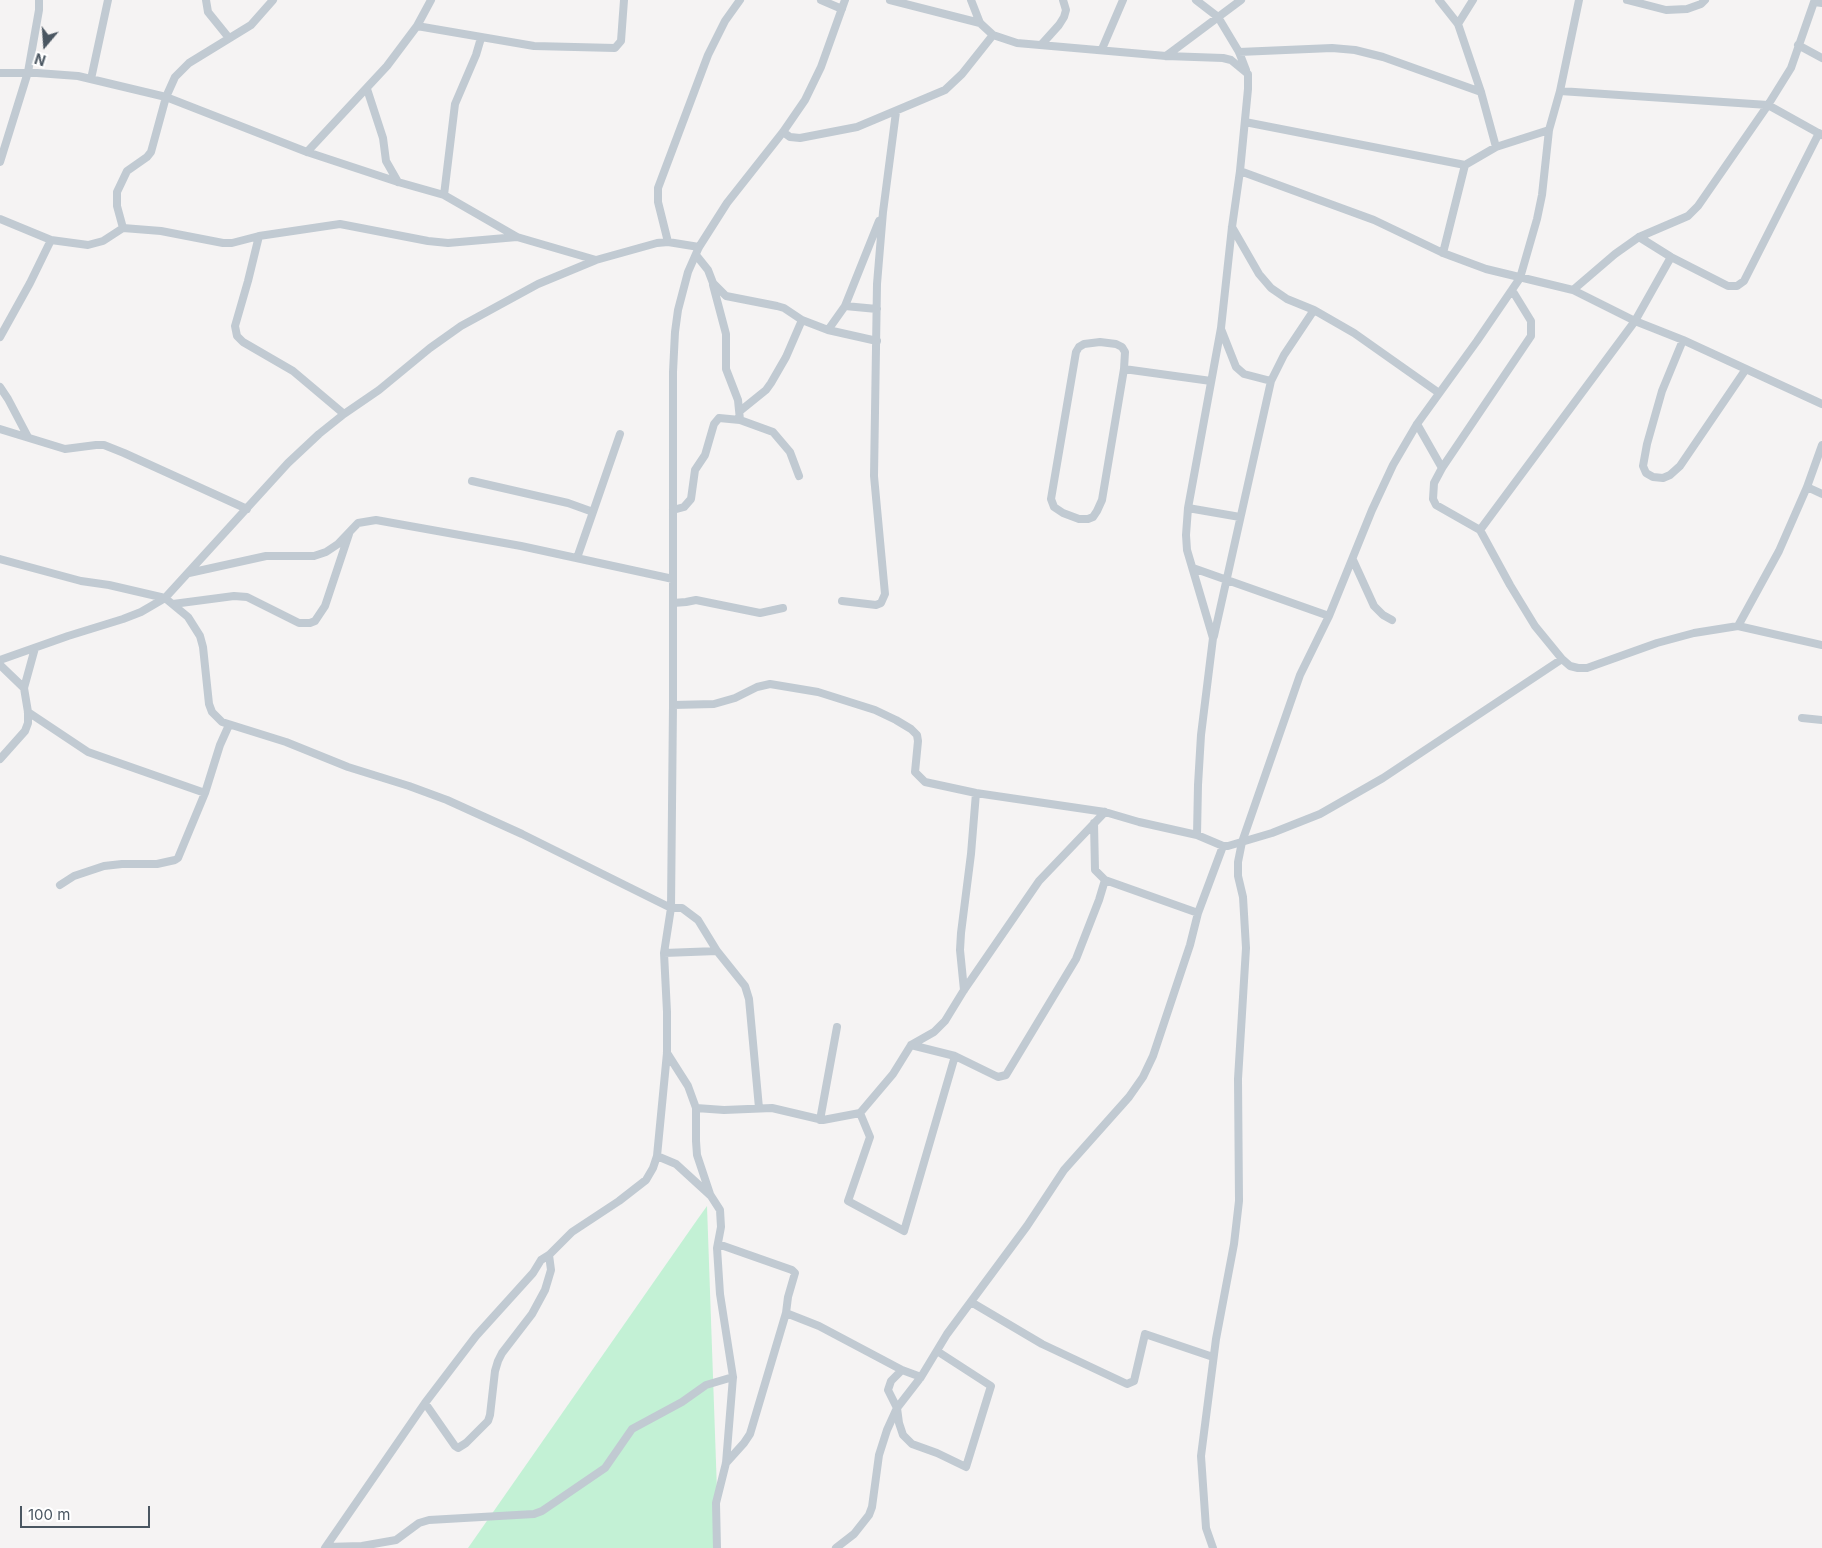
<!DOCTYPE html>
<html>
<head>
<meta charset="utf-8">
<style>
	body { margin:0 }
	#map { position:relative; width:1822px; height:1548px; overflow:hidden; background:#f5f3f3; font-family:Inter,sans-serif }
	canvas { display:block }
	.north { position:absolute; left:20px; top:20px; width:50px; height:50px; -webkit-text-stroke:4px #fff; paint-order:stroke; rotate:198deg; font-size:14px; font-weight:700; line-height:20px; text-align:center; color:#4a5661 }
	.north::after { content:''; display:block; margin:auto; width:18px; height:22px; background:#4a5661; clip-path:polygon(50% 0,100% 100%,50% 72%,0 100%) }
	.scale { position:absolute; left:20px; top:1506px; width:130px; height:22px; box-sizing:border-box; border:2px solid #4a5661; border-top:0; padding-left:6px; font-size:15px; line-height:18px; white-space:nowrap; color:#4a5661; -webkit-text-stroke:4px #fff; paint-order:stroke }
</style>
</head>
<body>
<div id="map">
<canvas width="1822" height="1548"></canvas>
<div class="north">N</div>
<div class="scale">100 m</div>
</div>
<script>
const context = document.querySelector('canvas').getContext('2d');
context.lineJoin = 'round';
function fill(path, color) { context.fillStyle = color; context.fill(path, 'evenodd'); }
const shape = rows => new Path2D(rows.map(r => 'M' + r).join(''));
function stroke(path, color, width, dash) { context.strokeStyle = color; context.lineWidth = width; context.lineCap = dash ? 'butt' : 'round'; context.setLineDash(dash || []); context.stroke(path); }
fill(shape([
	[707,1206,719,1548,468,1548,697,1220]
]), '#c3f1d5');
stroke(shape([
	[206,0,208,12,229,38],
	[821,0,842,9],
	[890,0,980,23],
	[971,0,980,23,993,35,1017,43,1166,56,1223,58,1231,60,1248,74,1248,89,1240,171,1374,220,1443,253,1486,269,1573,290,1635,321,1683,340,1822,404],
	[1196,0,1218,17,1239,52,1246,70],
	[1439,0,1458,24,1481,92,1496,147,1465,165,1443,253],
	[1627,0,1666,10,1687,9,1701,4,1705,0],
	[1458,24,1473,0],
	[417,26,534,46,615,48,621,41,624,0],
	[1041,45,1059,25,1064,17,1066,10,1063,0],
	[1798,45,1822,58],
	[1102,49,1123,0],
	[1239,52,1332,48,1355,50,1383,57,1481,92],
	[1166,56,1241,0],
	[0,73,37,73,78,76,166,97,307,152,398,182,444,195,517,237,596,260],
	[91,79,108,0],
	[367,89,383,138,386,161,398,182],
	[1560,91,1768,105,1822,135],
	[1245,122,1465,165],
	[783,132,790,137,800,138,857,127,945,90,962,74,993,35],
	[1496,147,1549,130],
	[307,152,387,66,417,26,431,0],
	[0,162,28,72,39,10,39,0],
	[444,195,455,104,476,55,481,38],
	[0,219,51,240,88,245,103,241,123,228,161,231,223,243,232,243,259,236,340,224,428,241,448,243,517,237],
	[1232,227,1259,274,1271,288,1287,299,1314,310,1354,333,1439,393],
	[123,228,117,206,117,192,127,171,147,157,151,152,166,97,175,77,189,63,251,25,273,0],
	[259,236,248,281,235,326,237,336,243,342,293,371,344,414],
	[1639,237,1671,257,1728,286,1737,286,1744,281,1819,133],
	[668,242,658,202,658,188,708,55,725,21,740,0],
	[696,255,708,270,713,283,726,296,777,306,784,308,802,320,828,330,877,341],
	[713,285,726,334,726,369,738,400,740,420],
	[1512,290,1531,321,1531,336,1442,468,1434,483,1433,499,1436,505,1480,530,1510,585,1535,626,1562,659],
	[1573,290,1615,254,1639,237,1688,216,1698,206,1768,105,1791,68,1814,2,1822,3],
	[845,306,877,309],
	[828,330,845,306,879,221],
	[0,337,30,283,51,240],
	[1683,340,1662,391,1647,444,1643,466,1646,473,1653,477,1663,478,1670,475,1680,466,1746,369],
	[1124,369,1125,352,1122,347,1116,344,1100,342,1084,344,1079,347,1076,352,1051,499,1054,507,1063,513,1079,519,1088,519,1093,517,1097,511,1102,500,1124,369,1211,381],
	[1271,381,1284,355,1314,310],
	[0,387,8,399,28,437],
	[740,411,766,390,771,383,786,357,802,320],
	[1417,424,1442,468],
	[0,429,65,449,96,445,104,445,124,453,247,509],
	[472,481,568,503,593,512,577,558],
	[1807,487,1822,494],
	[1188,508,1240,517],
	[673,510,684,507,691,499,695,470,705,455,714,424,719,418,740,420,773,432,790,452,799,476],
	[593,512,620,434],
	[1480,530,1635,321,1671,257],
	[0,559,81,581,109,585,165,598,188,617,200,636,203,647,209,704,212,712,222,722,286,742,348,767,409,786,447,800,522,834,671,908,682,908,698,920,717,951],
	[1353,560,1374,606,1383,615,1392,620],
	[1193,568,1329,616],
	[189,573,266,556,314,556,326,552,338,544,358,523,376,520,521,546,673,579],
	[842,601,876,605,881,603,885,594,874,476,877,284,883,212,896,112],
	[673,603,686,602,696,600,760,613,783,608],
	[173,604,234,596,247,597,299,623,310,623,315,621,325,606,349,534],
	[1738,626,1779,551,1807,487,1822,445],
	[1214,636,1271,381,1244,374,1236,367,1221,329],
	[0,660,68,636,123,619,141,612,165,598,288,463,319,434,344,414,379,390,430,348,461,326,538,284,596,260,657,243,668,242,699,247],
	[0,665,24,688],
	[673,705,714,704,735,698,757,687,770,684,818,692,875,710,896,720,911,729,917,735,918,741,915,772,925,782,976,793,1105,812,1139,822,1197,835,1223,846,1228,846,1272,833,1320,814,1383,778,1562,659,1570,666,1578,668,1587,668,1657,643,1694,633,1738,626,1822,645],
	[28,712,88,752,205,793],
	[1802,718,1822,720],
	[0,759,25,731,28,723,28,712,24,688,35,648],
	[1197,835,1198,785,1201,735,1213,638,1187,550,1186,535,1188,508,1221,328,1232,227,1240,171],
	[1105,880,1198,913],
	[60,885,74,876,104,866,122,864,157,864,175,860,178,858,205,793,220,745,229,725],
	[664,953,717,951,745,986,749,999,759,1108],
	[964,990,960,950,961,933,971,854,976,793],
	[667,1053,688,1086,696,1108,696,1141,697,1155,710,1194],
	[955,1056,998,1077,1006,1075,1076,959,1099,900,1105,880,1095,870,1094,823],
	[696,1108,724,1110,772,1108,823,1120,860,1113,870,1137,848,1201,904,1231,955,1056,911,1045],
	[860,1113,893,1074,911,1045,934,1032,945,1021,964,990,1039,881,1105,812],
	[820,1120,837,1027],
	[657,1156,676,1164,711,1196,720,1210,721,1227,717,1248,720,1294,733,1377,726,1463,716,1503,717,1548],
	[718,1244,792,1270,795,1273,788,1297,786,1313,819,1326,902,1370,891,1381,888,1390,897,1408,899,1423,903,1435,912,1444,937,1453,966,1467,991,1386,937,1351],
	[971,1302,1042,1344,1127,1384,1134,1381,1145,1334,1213,1357],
	[902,1370,921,1377],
	[425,1403,455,1446,458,1448,466,1443,488,1421,490,1415,495,1371,498,1361,502,1353,532,1314,545,1290,551,1270,549,1255],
	[726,1463,744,1443,750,1434,786,1313],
	[326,1547,362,1546,396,1540,419,1523,429,1520,534,1514,542,1511,605,1468,632,1429,682,1402,706,1385,733,1377],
	[325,1548,425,1403,476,1336,533,1273,541,1260,549,1255,572,1232,619,1201,646,1180,653,1168,657,1156,667,1053,667,1012,664,953,671,908,673,705,673,372,675,332,678,310,688,272,699,247,727,203,783,132,805,100,821,67,845,0],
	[836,1548,854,1534,869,1515,872,1507,879,1455,887,1430,897,1408,921,1377,947,1334,1027,1226,1064,1170,1129,1097,1143,1077,1153,1056,1190,945,1198,913,1223,846],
	[1213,1548,1206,1528,1201,1456,1216,1339,1234,1244,1239,1201,1238,1079,1246,948,1243,897,1238,876,1238,862,1242,842,1300,675,1329,616,1372,510,1393,465,1417,424,1477,341,1520,278,1537,219,1542,195,1549,130,1560,91,1579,0]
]), '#c1cad2', 8);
</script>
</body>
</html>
